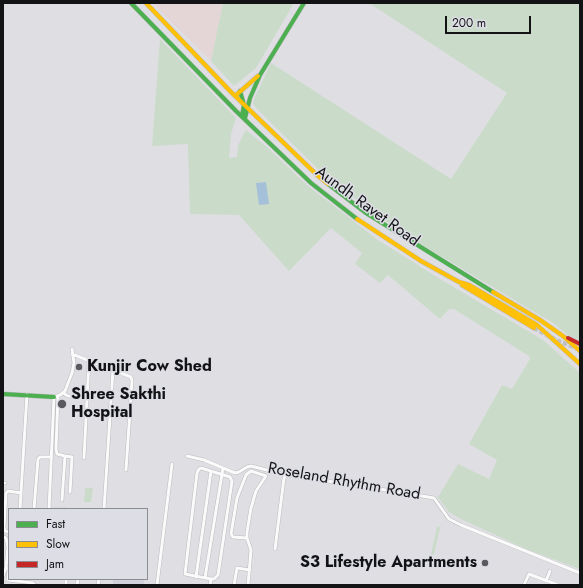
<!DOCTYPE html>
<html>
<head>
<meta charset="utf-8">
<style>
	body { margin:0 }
	#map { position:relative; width:583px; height:588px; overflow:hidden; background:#dfdfe3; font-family:Jost,sans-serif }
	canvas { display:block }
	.frame { position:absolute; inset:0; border:4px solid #131316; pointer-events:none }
	.legend { position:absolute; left:8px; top:508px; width:140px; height:72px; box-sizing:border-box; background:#dddee5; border:1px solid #8c8d92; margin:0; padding:5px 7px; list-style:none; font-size:12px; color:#131316 }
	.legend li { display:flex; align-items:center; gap:8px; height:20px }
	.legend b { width:20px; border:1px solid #8c8d92 }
	.scale { position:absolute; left:445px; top:16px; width:86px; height:18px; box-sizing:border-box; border:2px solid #131316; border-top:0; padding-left:5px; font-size:12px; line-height:14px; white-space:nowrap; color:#131316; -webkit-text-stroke:3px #dddee5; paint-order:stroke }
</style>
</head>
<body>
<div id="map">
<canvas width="583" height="588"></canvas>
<div class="frame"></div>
<ul class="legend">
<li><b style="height:5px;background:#4caf50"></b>Fast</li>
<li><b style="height:5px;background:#ffc107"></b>Slow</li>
<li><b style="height:5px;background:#c62828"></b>Jam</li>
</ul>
<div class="scale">200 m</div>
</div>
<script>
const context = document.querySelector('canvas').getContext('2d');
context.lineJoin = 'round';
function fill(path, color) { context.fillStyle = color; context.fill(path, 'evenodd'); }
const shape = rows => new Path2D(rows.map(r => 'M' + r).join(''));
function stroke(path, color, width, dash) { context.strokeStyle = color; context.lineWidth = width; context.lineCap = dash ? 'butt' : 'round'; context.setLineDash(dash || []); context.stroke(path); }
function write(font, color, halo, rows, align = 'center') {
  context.font = font + ' Jost,sans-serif'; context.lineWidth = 3; context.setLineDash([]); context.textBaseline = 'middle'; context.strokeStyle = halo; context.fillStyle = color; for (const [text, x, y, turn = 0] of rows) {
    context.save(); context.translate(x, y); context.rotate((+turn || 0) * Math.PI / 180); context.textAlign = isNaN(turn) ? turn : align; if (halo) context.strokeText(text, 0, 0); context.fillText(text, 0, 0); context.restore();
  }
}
fill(shape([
	[113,579,144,579,144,585,113,585]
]), '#d0d1da');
fill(shape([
	[152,3,223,3,211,61]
]), '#e4d5d6');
fill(shape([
	[223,3,294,3,256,68,234,86,211,61],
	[369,3,580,3,580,341,567,334,553,323,412,239,385,221,325,176,255,107,253,103,254,99,271,63,451,179,507,93],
	[160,39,236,118,231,134,229,158,237,157,238,145,246,130,267,147,308,186,378,240,440,279,543,340,580,373,580,569,526,549,463,520,449,512,438,497,458,464,489,479,497,460,469,444,502,385,512,389,530,359,529,356,454,309,449,309,440,319,388,275,380,283,355,264,362,253,331,228,289,271,239,215,190,214,188,144,152,146],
	[85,488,93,488,91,502,84,502],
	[439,526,440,528,434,554,432,555,431,554,437,527]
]), '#cadbc9');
fill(shape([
	[266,182,269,204,259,205,256,183]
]), '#a4c1d9');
stroke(shape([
	[534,328,560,342,575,347]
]), '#c0c0c4', 4.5, [4.5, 2]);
const street = shape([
	[72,354,131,377,132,381,126,470],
	[63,393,68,396,87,397],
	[58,396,56,449,57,454,65,456,62,500],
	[65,456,72,457,70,492],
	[187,456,204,460,235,473,239,472,247,467,251,466,286,475,368,487,434,498,449,519,461,525,580,573],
	[84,458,89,360],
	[3,483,5,483],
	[20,509,27,394],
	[34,509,38,459,40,457,51,457],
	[49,509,54,397,60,395,65,391,72,373,74,363,72,349],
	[51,509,63,509],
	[104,509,113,370],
	[9,532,5,531,4,528,6,493,8,491,21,493],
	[3,537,6,538,8,547,6,568,3,576],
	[247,538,233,537,231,534,237,498,246,475,251,471,266,476,256,491,251,508,247,532,247,538,251,550,248,585],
	[275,549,284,478,286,475],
	[9,568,8,580,33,583,35,585],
	[196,577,211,471],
	[205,578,223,468],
	[546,581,550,571],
	[66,585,66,579],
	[77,585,78,579],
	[98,585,99,579],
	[157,585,172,464],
	[210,585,211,579,185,574,197,473,199,469,201,468,230,477,232,481,218,575,214,579,211,579],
	[234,585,237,568,250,570],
	[524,585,529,574,558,585]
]);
const fast = shape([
	[131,3,236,111,311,183,357,219],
	[240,91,244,105,242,116],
	[245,118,250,98,260,75,304,3],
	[328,184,366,213,493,292],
	[3,394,54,397]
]);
const slow = shape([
	[146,3,231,92,317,175,328,184],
	[235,96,258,76],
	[357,219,421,261,459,282,469,285,537,325,580,364],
	[462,285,534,328],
	[493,292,540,320,563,336,580,351]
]);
const jam = shape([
	[568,338,580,344]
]);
stroke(street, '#bbbbbe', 4);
stroke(fast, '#bbbbbe', 5);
stroke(slow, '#bbbbbe', 5);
stroke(jam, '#bbbbbe', 5);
stroke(street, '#fafafb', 3);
stroke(fast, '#4caf50', 4);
stroke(slow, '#ffc107', 4);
stroke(jam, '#c62828', 4);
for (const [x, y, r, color] of [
	[79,367,4,"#5a5a5e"],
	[62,404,5,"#5a5a5e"],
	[485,563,4,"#5a5a5e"]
]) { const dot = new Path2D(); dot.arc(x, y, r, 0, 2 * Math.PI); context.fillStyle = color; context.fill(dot); stroke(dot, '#dddee5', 1.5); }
write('16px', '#131316', '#dddee5', [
	["Aundh Ravet Road",367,207,36],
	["Roseland Rhythm Road",344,482,10]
]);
write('bold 16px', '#131316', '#dddee5', [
	["Kunjir Cow Shed",87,367],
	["Shree Sakthi",71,395],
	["Hospital",71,413],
	["S3 Lifestyle Apartments",477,563,"right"]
], 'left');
</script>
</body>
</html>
